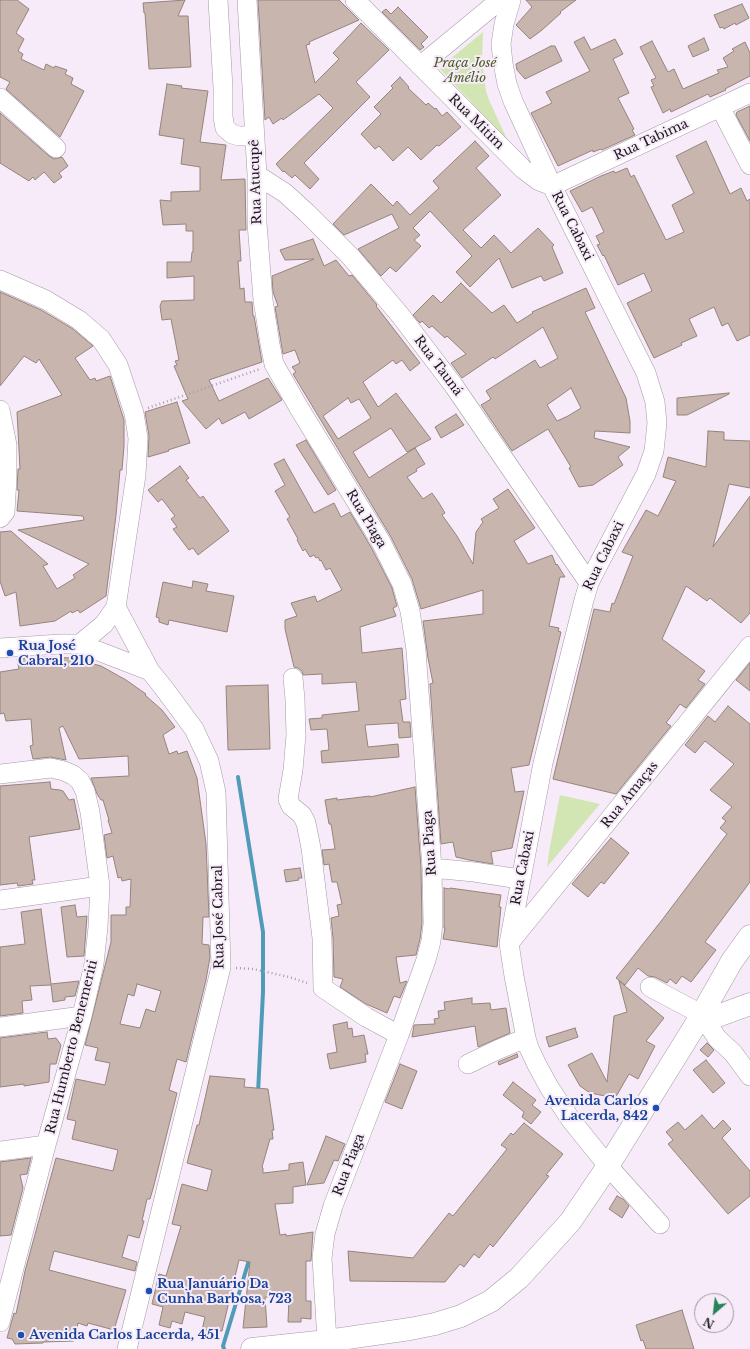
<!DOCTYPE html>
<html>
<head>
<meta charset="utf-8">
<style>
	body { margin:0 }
	#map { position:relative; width:750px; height:1349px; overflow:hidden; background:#f7ebf9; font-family:"Libre Baskerville",serif }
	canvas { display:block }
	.north { position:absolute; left:694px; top:1293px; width:40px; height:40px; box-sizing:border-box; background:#f7ebf9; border:1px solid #9f96a1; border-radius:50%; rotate:208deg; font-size:11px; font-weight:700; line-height:16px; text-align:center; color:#1b171c }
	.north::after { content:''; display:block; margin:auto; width:14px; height:18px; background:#288359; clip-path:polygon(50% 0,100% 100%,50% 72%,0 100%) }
</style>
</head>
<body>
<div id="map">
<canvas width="750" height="1349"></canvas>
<div class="north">N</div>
</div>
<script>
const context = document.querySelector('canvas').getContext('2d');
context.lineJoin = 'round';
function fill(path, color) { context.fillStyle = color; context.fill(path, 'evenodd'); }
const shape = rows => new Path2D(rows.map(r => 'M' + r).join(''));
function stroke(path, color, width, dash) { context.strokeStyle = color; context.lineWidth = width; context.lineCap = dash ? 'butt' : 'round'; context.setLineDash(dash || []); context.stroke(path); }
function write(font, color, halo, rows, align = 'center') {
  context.font = font + ' "Libre Baskerville",serif'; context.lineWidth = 4; context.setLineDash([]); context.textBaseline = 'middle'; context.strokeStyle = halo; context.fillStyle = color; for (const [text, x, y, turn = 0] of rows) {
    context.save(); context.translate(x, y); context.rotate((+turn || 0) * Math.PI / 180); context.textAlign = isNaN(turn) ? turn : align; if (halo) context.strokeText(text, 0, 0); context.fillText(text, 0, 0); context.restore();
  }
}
fill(shape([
	[483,32,482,60,486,91,489,100,508,141,440,69,443,65],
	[560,795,600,804,547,867,550,846]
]), '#d2e6b4');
stroke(shape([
	[238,777,263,932,263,992,258,1093],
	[224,1349,223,1346,250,1257]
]), '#509cb8', 4);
const building = shape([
	[0,0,17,0,29,9,16,33,24,39,18,51,23,54,21,59,44,70,46,64,54,68,55,66,67,70,65,74,73,78,71,84,84,91,60,137,6,89,10,82,0,77,0,0],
	[185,0,178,16,188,16,191,67,149,69,145,13,144,13,143,3,185,0],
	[258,0,339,0,359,20,309,42,310,44,306,45,315,83,339,59,333,53,361,23,389,50,356,82,370,97,304,163,319,179,310,189,295,175,292,178,284,171,283,172,276,164,333,108,319,94,283,120,282,118,273,124,269,117,265,120,258,0],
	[526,0,576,0,560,12,561,13,542,30,530,39,516,25,532,7,526,0],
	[742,4,749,18,736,25,735,23,724,29,723,27,720,28,714,15,742,4],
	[398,7,428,37,421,44,424,47,420,50,382,12,386,9,391,14,398,7],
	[584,37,591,50,615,39,623,54,613,59,629,93,618,98,634,129,632,130,635,135,602,150,601,149,593,152,593,150,558,166,531,113,552,103,546,92,590,71,574,42,584,37],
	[704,38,709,50,693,57,688,46,704,38],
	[652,41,668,72,674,69,683,89,719,73,717,70,728,67,723,58,734,51,732,49,745,42,750,53,750,76,725,89,726,90,710,97,708,94,671,112,670,109,663,113,651,87,654,86,651,80,656,78,640,47,652,41],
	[551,46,555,46,562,61,525,79,517,70,516,64,551,46],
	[400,77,409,87,408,88,426,105,428,103,435,109,436,108,442,116,447,112,461,127,439,146,437,145,421,160,408,147,393,161,379,146,375,149,361,134,381,114,374,107,393,88,391,86,400,77],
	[167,84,182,86,181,88,208,91,200,142,226,145,221,180,245,179,246,230,239,230,241,261,238,261,240,289,244,288,245,302,252,302,253,316,254,316,262,362,209,380,219,401,268,378,282,400,249,419,245,412,222,424,219,418,206,429,182,401,188,399,174,366,177,365,175,361,179,360,171,319,162,320,160,306,162,301,194,300,194,276,167,278,167,262,191,262,192,252,193,252,193,231,186,231,186,224,163,225,160,200,171,201,171,192,200,191,200,167,181,164,184,139,159,135,167,84],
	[750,106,750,141,736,115,737,112,750,106],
	[0,113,49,156,54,159,62,157,68,166,59,173,62,177,54,183,44,172,35,180,33,177,29,181,0,163,0,113],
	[475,141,489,156,476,168,501,195,463,230,481,248,494,235,511,253,538,228,554,245,552,247,563,273,544,281,541,276,512,288,499,258,470,287,456,272,472,256,430,211,413,228,420,235,414,240,421,246,396,272,390,267,381,276,358,249,399,228,392,214,344,235,333,224,371,184,393,206,397,201,410,215,439,188,433,181,475,141],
	[706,141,730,194,741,188,747,201,750,199,750,335,737,341,728,323,722,326,714,307,689,319,697,336,681,343,682,345,654,358,627,303,652,291,644,273,618,285,604,255,603,256,597,245,600,244,596,236,604,232,597,217,592,207,582,212,570,191,601,176,614,171,615,173,627,168,631,177,634,175,666,240,684,232,672,205,694,193,676,156,706,141],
	[313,239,324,266,336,260,349,276,352,275,377,305,376,306,420,363,410,371,402,360,396,364,393,360,363,382,378,407,396,393,431,439,407,452,391,428,353,452,369,478,415,448,425,464,416,469,417,471,407,477,423,499,432,493,439,503,445,513,442,515,457,536,473,564,476,532,483,522,481,519,499,508,493,499,508,489,535,528,514,541,528,564,552,555,556,565,557,564,565,577,560,577,549,626,559,628,558,631,561,632,529,765,511,768,515,792,524,791,512,848,491,852,493,864,469,860,456,857,453,842,441,844,430,684,433,683,428,658,423,621,483,614,483,590,421,609,412,579,391,537,293,374,296,372,292,367,300,363,295,350,283,354,275,307,278,306,273,292,272,276,314,259,285,260,280,250,313,239],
	[348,398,351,403,359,399,371,418,338,439,323,416,348,398],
	[461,283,492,313,504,305,517,323,533,313,532,312,586,288,595,308,585,312,626,398,630,421,630,433,595,431,594,438,630,447,618,457,623,465,593,485,579,487,569,468,571,467,548,429,512,451,481,405,491,399,486,391,535,360,540,368,558,358,543,327,495,359,493,357,462,378,451,363,466,354,447,336,445,338,432,326,429,328,422,321,420,323,413,315,433,295,441,303,461,283],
	[571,388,581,408,568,416,557,421,547,405,571,388],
	[0,292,41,310,73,329,93,346,75,358,90,380,95,378,96,381,110,376,124,420,124,446,122,470,120,470,116,515,106,596,80,613,78,610,72,613,71,611,55,621,20,626,16,592,5,596,0,581,0,532,11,531,48,564,43,566,57,589,75,578,73,575,89,564,18,530,84,520,83,516,17,511,19,490,17,490,18,469,20,469,17,412,62,395,39,359,36,363,24,356,0,386,0,292],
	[729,393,729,394,687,415,677,415,677,398,729,393],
	[177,402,190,443,168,450,169,451,148,457,149,436,145,412,177,402],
	[456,414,464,425,441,438,435,427,456,414],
	[708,431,724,432,724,440,750,441,750,488,729,484,713,547,750,496,750,613,741,623,710,598,707,601,686,586,662,639,705,671,698,680,705,684,686,708,680,704,666,723,671,726,616,794,553,779,594,609,610,612,612,603,614,604,633,556,622,552,646,510,658,516,676,481,663,477,668,457,706,467,708,431],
	[306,440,336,490,328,495,296,445,306,440],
	[284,459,314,513,334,503,341,517,350,512,371,547,392,588,397,606,393,608,396,616,360,627,362,653,402,648,406,699,400,700,403,722,410,722,411,737,399,738,398,723,365,725,368,747,398,744,399,757,322,763,321,751,329,750,327,729,311,730,309,719,322,718,322,715,359,711,356,682,322,684,322,674,303,675,302,671,298,668,294,667,285,629,285,620,297,616,291,603,315,596,317,602,342,590,330,568,326,570,321,560,320,561,318,557,316,558,314,555,310,557,305,549,303,551,297,540,298,539,287,519,290,517,275,491,285,485,274,464,284,459],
	[180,466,189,478,186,480,200,498,203,496,229,531,198,555,193,548,189,550,173,529,177,527,171,519,175,516,162,499,158,502,148,490,180,466],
	[193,581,208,584,206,591,234,596,227,632,169,620,168,625,159,622,159,618,156,617,163,582,192,588,193,581],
	[47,657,72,658,101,666,126,680,146,694,145,695,162,710,175,727,163,735,169,754,177,751,178,754,187,751,197,778,206,844,209,917,203,917,202,944,209,945,210,957,206,980,186,1062,177,1059,169,1090,177,1093,154,1185,150,1199,147,1199,142,1221,144,1221,139,1238,128,1235,122,1257,137,1262,135,1271,54,1251,49,1270,126,1290,114,1330,88,1323,87,1326,78,1323,74,1341,43,1342,43,1343,15,1344,12,1339,7,1338,14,1313,16,1314,25,1271,56,1158,113,1171,118,1150,72,1139,76,1121,67,1119,76,1079,105,1085,110,1063,95,1060,98,1048,85,1045,111,942,111,915,126,915,126,907,130,907,131,879,122,881,121,877,118,878,113,856,107,858,104,835,112,833,108,820,109,820,103,800,101,800,97,794,91,778,129,776,128,756,79,759,63,726,59,728,66,760,50,757,33,759,30,746,33,745,31,719,6,721,4,713,0,714,0,672,19,669,17,659,47,657],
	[137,984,161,991,155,1012,146,1009,140,1028,120,1024,128,994,134,996,137,984],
	[750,663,750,691,736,680,750,663],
	[268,685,270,749,228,750,226,686,268,685],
	[728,706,750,724,750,882,705,942,716,950,691,982,682,976,676,984,670,979,667,983,655,977,648,976,638,968,625,985,616,978,662,920,727,834,720,828,726,821,722,818,732,807,710,790,734,764,705,741,695,753,685,745,708,716,715,722,728,706],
	[50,782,51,789,60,790,63,791,69,800,74,799,80,829,29,837,35,880,32,880,33,884,18,886,17,883,0,885,0,786,50,782],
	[415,787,421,868,422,923,420,939,416,955,396,957,400,983,407,981,400,998,394,996,387,1013,366,1004,340,987,343,979,334,977,333,938,331,918,339,916,337,905,342,904,337,882,332,882,329,864,324,865,322,850,335,849,331,824,329,824,325,800,337,798,337,800,370,796,370,797,415,787],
	[611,838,629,853,604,884,601,882,588,897,572,884,611,838],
	[300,868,302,878,298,878,299,880,286,882,284,870,300,868],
	[444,888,449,889,450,888,501,895,499,907,501,907,497,947,443,939,445,928,444,928,444,888],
	[75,905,77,917,87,916,84,956,67,957,61,907,75,905],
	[41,909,51,984,79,981,75,996,65,997,65,1000,53,1002,51,985,30,986,32,1000,22,1001,23,1013,0,1016,0,947,25,944,21,912,41,909],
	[619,981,664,1018,646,1041,655,1046,638,1079,629,1074,617,1095,614,1097,615,1098,590,1093,580,1086,568,1065,592,1053,607,1082,614,1016,627,1012,619,981],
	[472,998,472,1004,490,1003,491,1010,506,1008,510,1033,478,1047,475,1026,412,1037,414,1025,435,1024,434,1019,439,1018,438,1011,445,1010,444,1002,472,998],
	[347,1022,348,1029,352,1028,353,1037,364,1035,368,1054,365,1054,366,1062,330,1069,327,1054,337,1052,333,1025,347,1022],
	[575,1028,578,1037,549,1047,546,1037,575,1028],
	[47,1032,48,1039,56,1038,61,1045,56,1064,50,1064,49,1082,24,1086,24,1084,0,1087,0,1038,47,1032],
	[707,1043,714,1050,708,1057,700,1050,707,1043],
	[517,1054,518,1057,499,1065,498,1062,517,1054],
	[706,1060,725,1083,713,1093,693,1070,706,1060],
	[400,1064,417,1071,402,1109,385,1102,400,1064],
	[210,1076,245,1079,244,1087,268,1089,274,1130,272,1130,273,1139,270,1139,262,1167,263,1168,263,1173,289,1170,289,1164,303,1162,306,1185,293,1187,293,1203,275,1204,280,1235,286,1234,286,1236,313,1232,311,1261,306,1261,306,1301,311,1301,311,1319,301,1318,301,1322,288,1322,289,1297,265,1297,267,1327,243,1328,250,1262,239,1260,222,1331,202,1330,205,1317,185,1312,182,1324,172,1321,170,1328,159,1325,163,1307,152,1304,159,1274,166,1276,181,1226,172,1224,182,1184,207,1191,212,1170,187,1163,197,1125,199,1125,210,1076],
	[513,1082,536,1100,532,1105,541,1112,531,1124,522,1117,524,1112,503,1095,513,1082],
	[702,1115,714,1129,723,1120,731,1129,722,1138,750,1171,750,1196,728,1214,668,1144,673,1140,666,1132,678,1122,685,1130,702,1115],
	[524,1123,563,1154,546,1175,549,1176,493,1247,490,1244,479,1258,474,1254,464,1267,460,1264,445,1282,350,1281,348,1251,413,1258,449,1213,453,1216,507,1149,501,1145,511,1133,513,1135,524,1123],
	[326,1136,345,1144,338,1161,334,1160,324,1183,307,1185,326,1136],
	[31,1158,27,1174,20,1175,23,1188,11,1235,0,1236,0,1162,31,1158],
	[617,1196,623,1199,629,1206,622,1218,609,1209,617,1196],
	[682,1310,694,1349,646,1349,643,1340,641,1341,636,1325,682,1310]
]);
fill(building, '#c7b5ae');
stroke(building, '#95847d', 1);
const minor = shape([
	[218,0,223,88,223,117,225,128,232,134,239,136,254,136],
	[247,0,257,175,257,223,263,300,270,344,274,364,299,408,381,542,402,584,410,611,416,650,432,868,433,924,431,941,426,960,399,1035,333,1206,325,1234,322,1258,327,1341],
	[355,0,523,169,539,181,552,186,750,93],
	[511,0,504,24,501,44,503,63,507,84,513,101,552,186,646,373,655,402,657,423,654,451,646,474,596,569,589,583,584,600,543,763,509,943,514,976,526,1038,529,1048,537,1065,549,1087,571,1120,608,1166,660,1224],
	[420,66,500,0],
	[0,98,56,148],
	[720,107,750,165],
	[257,175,285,193,307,213,350,256,400,315,454,386,589,583],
	[0,280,46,300,79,320,101,339,118,365,134,413,138,438,136,475,116,607,104,624,80,644],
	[0,410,7,445,7,478,5,512,0,518],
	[116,607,150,671],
	[0,648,60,644,80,644,150,671,163,687,194,729,209,761,216,792,221,967,127,1349],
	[293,678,295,699,296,735,293,770,288,799,291,806,302,815,306,823,311,848,322,938,323,988,366,1017,399,1035],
	[0,774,51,768,64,771,73,775,80,781,85,791,90,812,100,886,98,927,94,964,82,1016,46,1145,0,1322],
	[432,868,474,872,520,879],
	[0,900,100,886],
	[510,942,750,646],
	[650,987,701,1014],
	[705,1020,717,1038,733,1053,750,1076],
	[0,1027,82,1016],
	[468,1064,497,1050,526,1038],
	[0,1151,46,1145]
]);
const major = shape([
	[696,1024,750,1004],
	[252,1349,327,1341,410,1329,435,1324,461,1316,491,1301,519,1278,570,1222,608,1166,696,1024,732,961,750,936]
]);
stroke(minor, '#a499a6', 20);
stroke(major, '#a499a6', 23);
stroke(shape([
	[148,408,260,369],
	[236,968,253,969,289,977,307,983]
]), '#a89fa9', 2.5, [1, 3]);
stroke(minor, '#fff', 19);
stroke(major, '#fff', 22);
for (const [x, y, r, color] of [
	[10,653,4,"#1a4fb4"],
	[656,1108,4,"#1a4fb4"],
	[149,1291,4,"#1a4fb4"],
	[21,1335,4,"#1a4fb4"]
]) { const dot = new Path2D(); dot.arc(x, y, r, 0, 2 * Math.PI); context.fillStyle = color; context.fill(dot); stroke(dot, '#f7ebf9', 1.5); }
write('italic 13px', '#485d23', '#f7ebf9', [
	["Praça José",465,63],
	["Amélio",465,78]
]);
write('13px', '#1b171c', '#f7ebf9', [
	["Rua Mitim",476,122,45],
	["Rua Tabima",651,140,-25],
	["Rua Atucupê",256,182,-92],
	["Rua Cabaxi",572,226,63],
	["Rua Tauná",438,366,53],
	["Rua Piaga",366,519,59],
	["Rua Cabaxi",604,556,-64],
	["Rua Amaças",630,795,-51],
	["Rua Piaga",430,843,-94],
	["Rua Cabaxi",523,868,-79],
	["Rua José Cabral",219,917,-91],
	["Rua Humberto Benemeriti",72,1047,-76],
	["Rua Piaga",349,1165,-69]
]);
write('bold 13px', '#164399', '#f7ebf9', [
	["Rua José",18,646],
	["Cabral, 210",18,661],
	["Avenida Carlos",648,1101,"right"],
	["Lacerda, 842",648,1116,"right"],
	["Rua Januário Da",157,1284],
	["Cunha Barbosa, 723",157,1299],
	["Avenida Carlos Lacerda, 451",29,1335]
], 'left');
</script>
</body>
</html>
